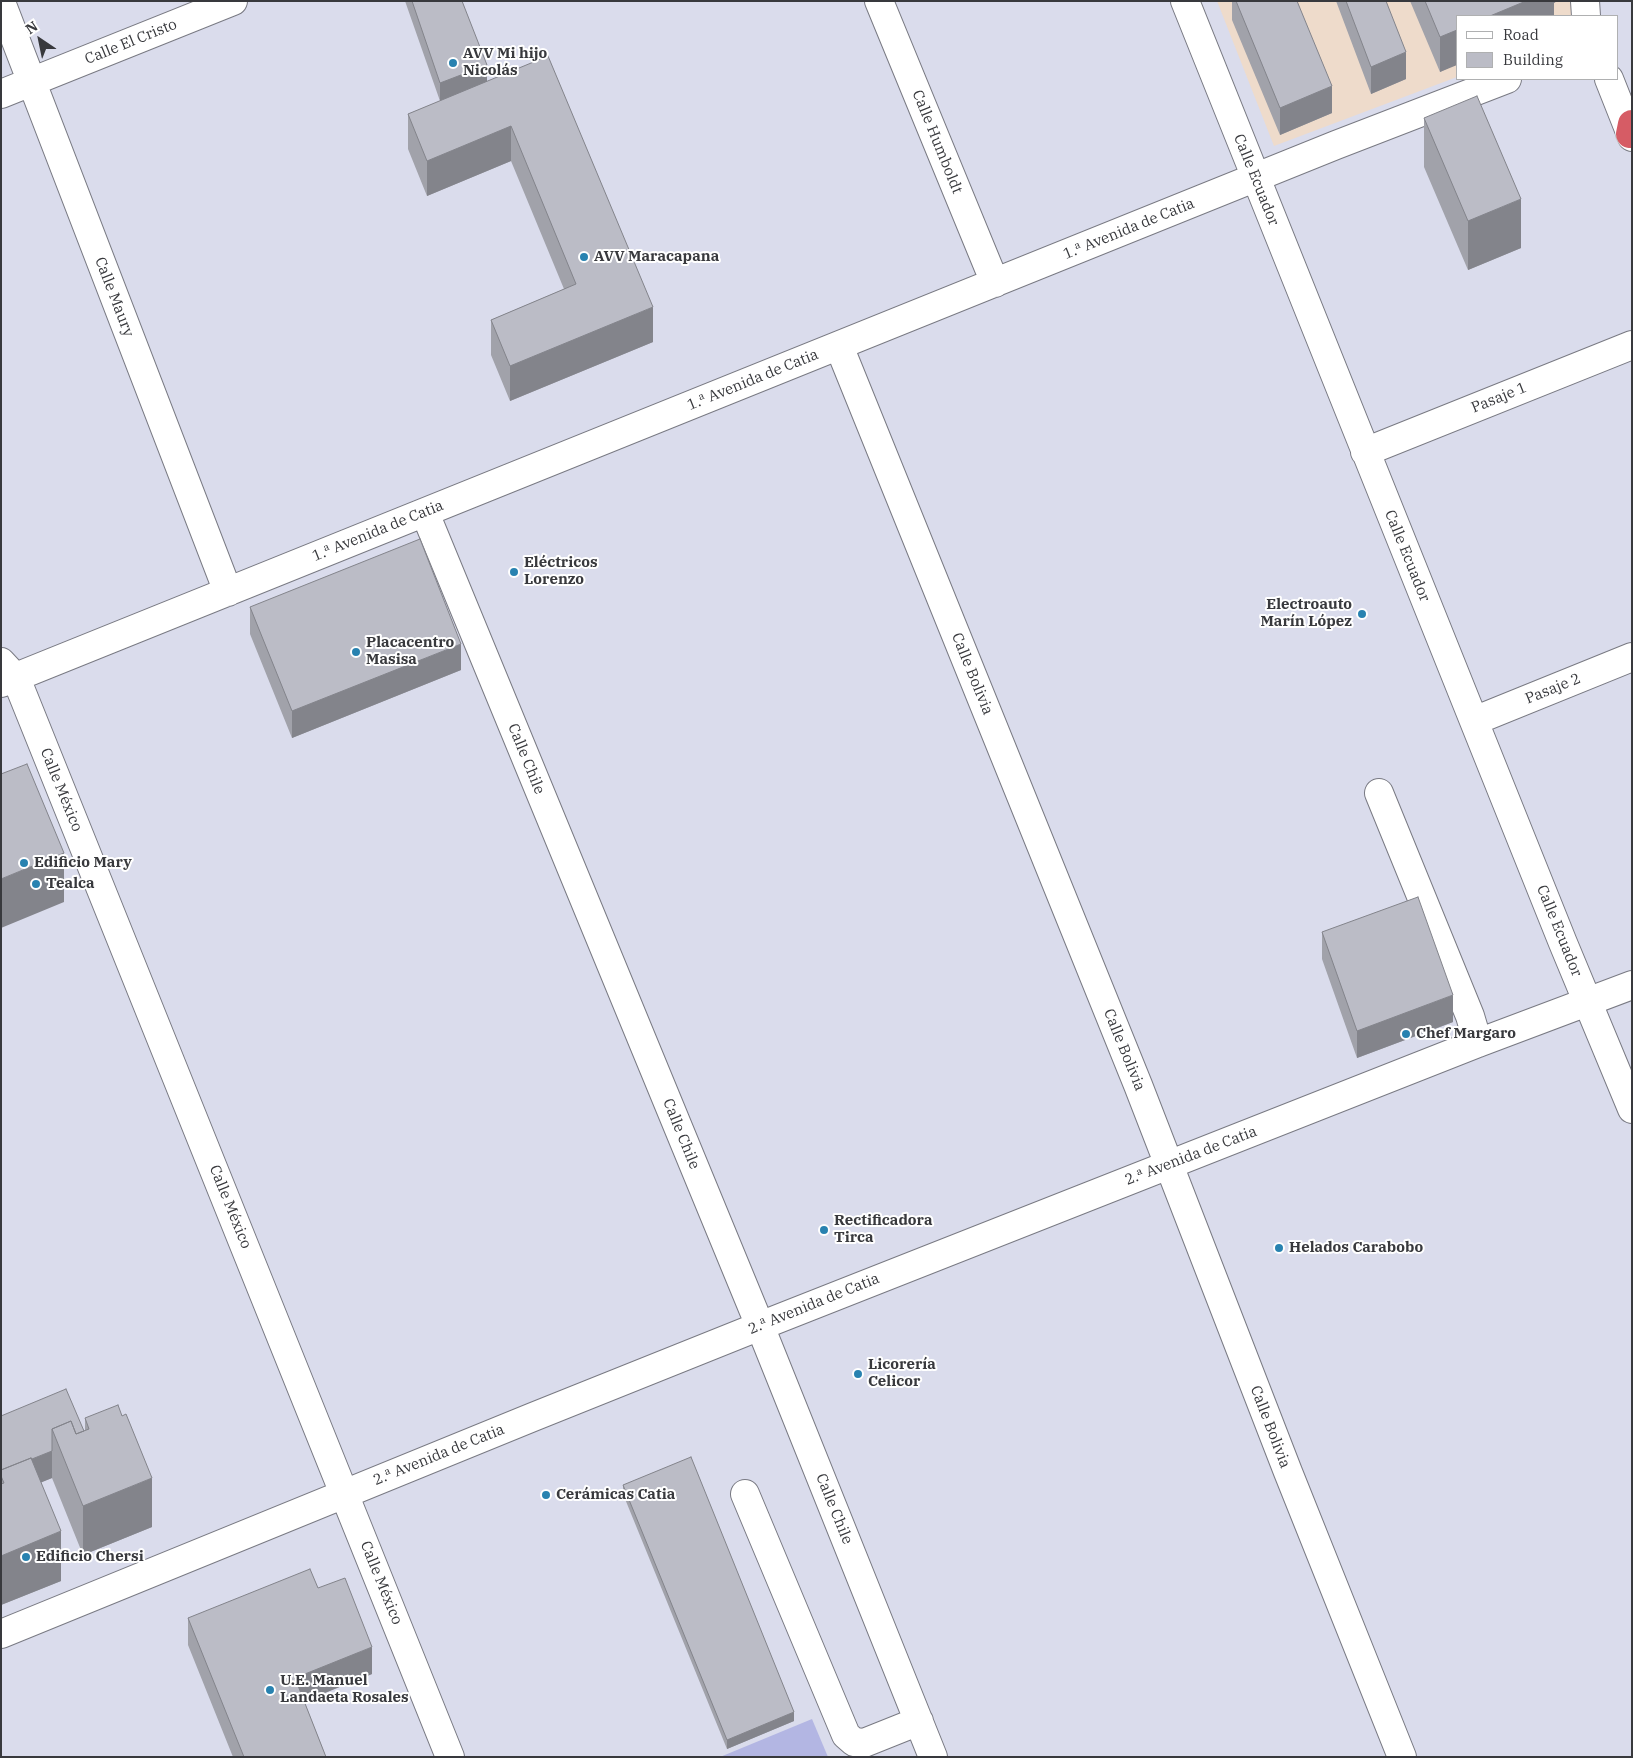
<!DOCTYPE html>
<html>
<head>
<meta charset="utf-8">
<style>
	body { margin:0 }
	#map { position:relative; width:1633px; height:1758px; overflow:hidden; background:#e7e8f2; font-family:"IBM Plex Serif",serif }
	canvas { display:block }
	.frame { position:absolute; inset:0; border:2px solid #38393d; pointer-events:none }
	.legend { position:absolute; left:1456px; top:15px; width:162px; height:65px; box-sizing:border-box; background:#fff; border:1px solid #afb0b1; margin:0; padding:6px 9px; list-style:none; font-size:15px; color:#38393d }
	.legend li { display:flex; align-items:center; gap:10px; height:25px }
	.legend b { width:25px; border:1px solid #afb0b1 }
	.north { position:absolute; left:15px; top:15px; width:50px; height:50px; -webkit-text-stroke:4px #fff; paint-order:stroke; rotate:326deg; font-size:14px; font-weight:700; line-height:20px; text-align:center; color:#38393d }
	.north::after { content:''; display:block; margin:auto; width:18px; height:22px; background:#38393d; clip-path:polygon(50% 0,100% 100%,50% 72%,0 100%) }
</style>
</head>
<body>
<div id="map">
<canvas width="1633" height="1758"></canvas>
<div class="frame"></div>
<ul class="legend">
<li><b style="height:6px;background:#fff"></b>Road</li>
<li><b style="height:14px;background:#bbbcc6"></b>Building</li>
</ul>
<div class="north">N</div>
</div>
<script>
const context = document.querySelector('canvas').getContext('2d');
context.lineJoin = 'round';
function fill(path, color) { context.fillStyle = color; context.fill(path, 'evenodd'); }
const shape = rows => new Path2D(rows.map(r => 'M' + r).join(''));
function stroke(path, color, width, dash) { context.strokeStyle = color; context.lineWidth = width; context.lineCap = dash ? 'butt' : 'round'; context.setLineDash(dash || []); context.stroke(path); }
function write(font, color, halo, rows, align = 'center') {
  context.font = font + ' "IBM Plex Serif",serif'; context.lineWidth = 4; context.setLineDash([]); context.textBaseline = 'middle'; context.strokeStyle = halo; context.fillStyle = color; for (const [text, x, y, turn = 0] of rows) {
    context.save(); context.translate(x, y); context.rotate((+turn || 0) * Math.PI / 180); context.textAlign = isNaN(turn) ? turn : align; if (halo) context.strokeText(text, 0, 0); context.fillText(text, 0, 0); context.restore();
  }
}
fill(shape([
	[1,1,1632,1,1632,1757,1,1757],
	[1457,16,1617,16,1617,79,1457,79]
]), '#dadcec');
fill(shape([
	[1217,1,1590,1,1591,16,1457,16,1457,77,1274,146]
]), '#eedbcb');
fill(shape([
	[812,1719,828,1757,720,1757]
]), '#b3b6e3');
const minor = shape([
	[879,1,995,283],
	[1185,1,1563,943,1632,1109],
	[1585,1,1586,16],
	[1,2,228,592],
	[1609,79,1632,137],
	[1,94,233,1],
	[839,346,1138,1085,1288,1472,1402,1757],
	[1365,452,1632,345],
	[425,513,760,1326,933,1757],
	[1,662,16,678,450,1757],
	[1,683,1336,145,1507,79],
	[1474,721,1632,657],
	[1379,793,1470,1016,1478,1043],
	[745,1494,846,1735,854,1742,864,1743,919,1721],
	[1,1634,533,1417,760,1326,1478,1043,1632,985]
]);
const highway = shape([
	[1630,134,1632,124]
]);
stroke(minor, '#797a83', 30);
stroke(highway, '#c7c8c9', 30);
stroke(minor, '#fff', 28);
stroke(highway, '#d65c65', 28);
fill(shape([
	[405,1,462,1,487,81,653,342,510,401,491,355,491,320,564,289,511,161,427,196,408,149,408,114,440,101],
	[1232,1,1297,1,1332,113,1280,135,1232,20],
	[1336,1,1386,1,1406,79,1371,94],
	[1410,1,1557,1,1554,3,1554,16,1440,72],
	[1424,118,1521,248,1468,270,1424,167],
	[250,607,461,670,292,738,250,634],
	[1322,932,1453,1022,1357,1058,1322,959],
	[1,1416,84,1431,85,1430,85,1418,152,1527,83,1555,52,1478,41,1482,61,1581,1,1605],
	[623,1485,794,1721,727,1749,623,1494],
	[318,1588,372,1674,304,1701,326,1757,233,1757,188,1645,188,1618]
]), '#a1a2aa');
fill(shape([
	[1526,1,1557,1,1554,3,1554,16,1490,16],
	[1457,30,1457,65,1440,72,1440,37],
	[1406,52,1406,79,1371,94,1371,67],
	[487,65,487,83,440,101,440,83],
	[1332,86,1332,113,1280,135,1280,108],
	[511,126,511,161,427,196,427,161],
	[1521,199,1521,248,1468,270,1468,221],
	[653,307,653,342,510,401,510,366],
	[461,644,461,670,292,738,292,711],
	[64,853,64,902,1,928,1,879],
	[1453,995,1453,1022,1357,1058,1357,1031],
	[52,1451,52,1478,4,1498,4,1483,1,1472],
	[152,1478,152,1527,83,1555,83,1506],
	[61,1531,61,1581,1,1605,1,1556],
	[372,1647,372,1674,295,1705,295,1678],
	[794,1712,794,1721,727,1749,727,1740]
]), '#83848b');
const building = shape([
	[412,1,462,1,487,65,440,83,412,1],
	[1236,1,1297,1,1332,86,1280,108,1236,1],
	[1346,1,1386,1,1406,52,1371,67,1346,1],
	[1425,1,1526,1,1490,16,1457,16,1457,30,1440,37,1425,1],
	[548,56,653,307,510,366,491,320,576,284,511,126,427,161,408,114,548,56],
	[1477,96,1521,199,1468,221,1424,118,1477,96],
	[420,539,461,644,292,711,250,607,420,539],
	[27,764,64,853,1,879,1,774,27,764],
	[1418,897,1453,995,1357,1031,1322,932,1418,897],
	[66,1389,84,1431,76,1434,71,1421,52,1429,52,1451,32,1459,31,1458,1,1470,1,1416,66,1389],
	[118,1405,122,1416,126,1414,152,1478,83,1506,52,1429,71,1421,76,1434,89,1429,85,1418,118,1405],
	[691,1457,794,1712,727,1740,623,1485,691,1457],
	[31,1458,61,1531,1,1556,1,1484,4,1483,1,1476,1,1470,31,1458],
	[310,1569,318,1588,345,1578,372,1647,295,1678,326,1757,244,1757,188,1618,310,1569]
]);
fill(building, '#bbbcc6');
stroke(building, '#83848b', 1);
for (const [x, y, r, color] of [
	[453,63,5,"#2882b0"],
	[584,257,5,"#2882b0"],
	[514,572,5,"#2882b0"],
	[1362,614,5,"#2882b0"],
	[356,652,5,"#2882b0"],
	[24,863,5,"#2882b0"],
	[36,884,5,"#2882b0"],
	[1406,1034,5,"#2882b0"],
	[824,1230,5,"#2882b0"],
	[1279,1248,5,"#2882b0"],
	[858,1374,5,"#2882b0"],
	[546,1495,5,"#2882b0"],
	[26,1557,5,"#2882b0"],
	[270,1690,5,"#2882b0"]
]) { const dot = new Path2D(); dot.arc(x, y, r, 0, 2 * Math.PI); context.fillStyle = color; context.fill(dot); stroke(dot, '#fff', 2); }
write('15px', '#38393d', '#fff', [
	["Calle El Cristo",131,42,-22],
	["Calle Humboldt",937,142,68],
	["Calle Ecuador",1256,180,68],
	["1.ª Avenida de Catia",1129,229,-22],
	["Calle Maury",114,297,69],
	["1.ª Avenida de Catia",753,380,-22],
	["Pasaje 1",1499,398,-22],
	["1.ª Avenida de Catia",378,531,-22],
	["Calle Ecuador",1407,556,68],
	["Calle Bolivia",972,674,68],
	["Pasaje 2",1553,689,-22],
	["Calle Chile",526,759,68],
	["Calle México",61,790,68],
	["Calle Ecuador",1559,931,68],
	["Calle Bolivia",1124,1050,68],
	["Calle Chile",681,1134,68],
	["2.ª Avenida de Catia",1191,1156,-21],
	["Calle México",230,1207,68],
	["2.ª Avenida de Catia",814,1304,-22],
	["Calle Bolivia",1270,1427,69],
	["2.ª Avenida de Catia",439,1455,-22],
	["Calle Chile",834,1509,68],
	["Calle México",381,1583,68]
]);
write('bold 15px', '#38393d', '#fff', [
	["AVV Mi hijo",463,54],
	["Nicolás",463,71],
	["AVV Maracapana",594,257],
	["Eléctricos",524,563],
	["Lorenzo",524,580],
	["Electroauto",1352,605,"right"],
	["Marín López",1352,622,"right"],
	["Placacentro",366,643],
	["Masisa",366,660],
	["Edificio Mary",34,863],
	["Tealca",46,884],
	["Chef Margaro",1416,1034],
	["Rectificadora",834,1221],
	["Tirca",834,1238],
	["Helados Carabobo",1289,1248],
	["Licorería",868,1365],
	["Celicor",868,1382],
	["Cerámicas Catia",556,1495],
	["Edificio Chersi",36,1557],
	["U.E. Manuel",280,1681],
	["Landaeta Rosales",280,1698]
], 'left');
</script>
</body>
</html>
